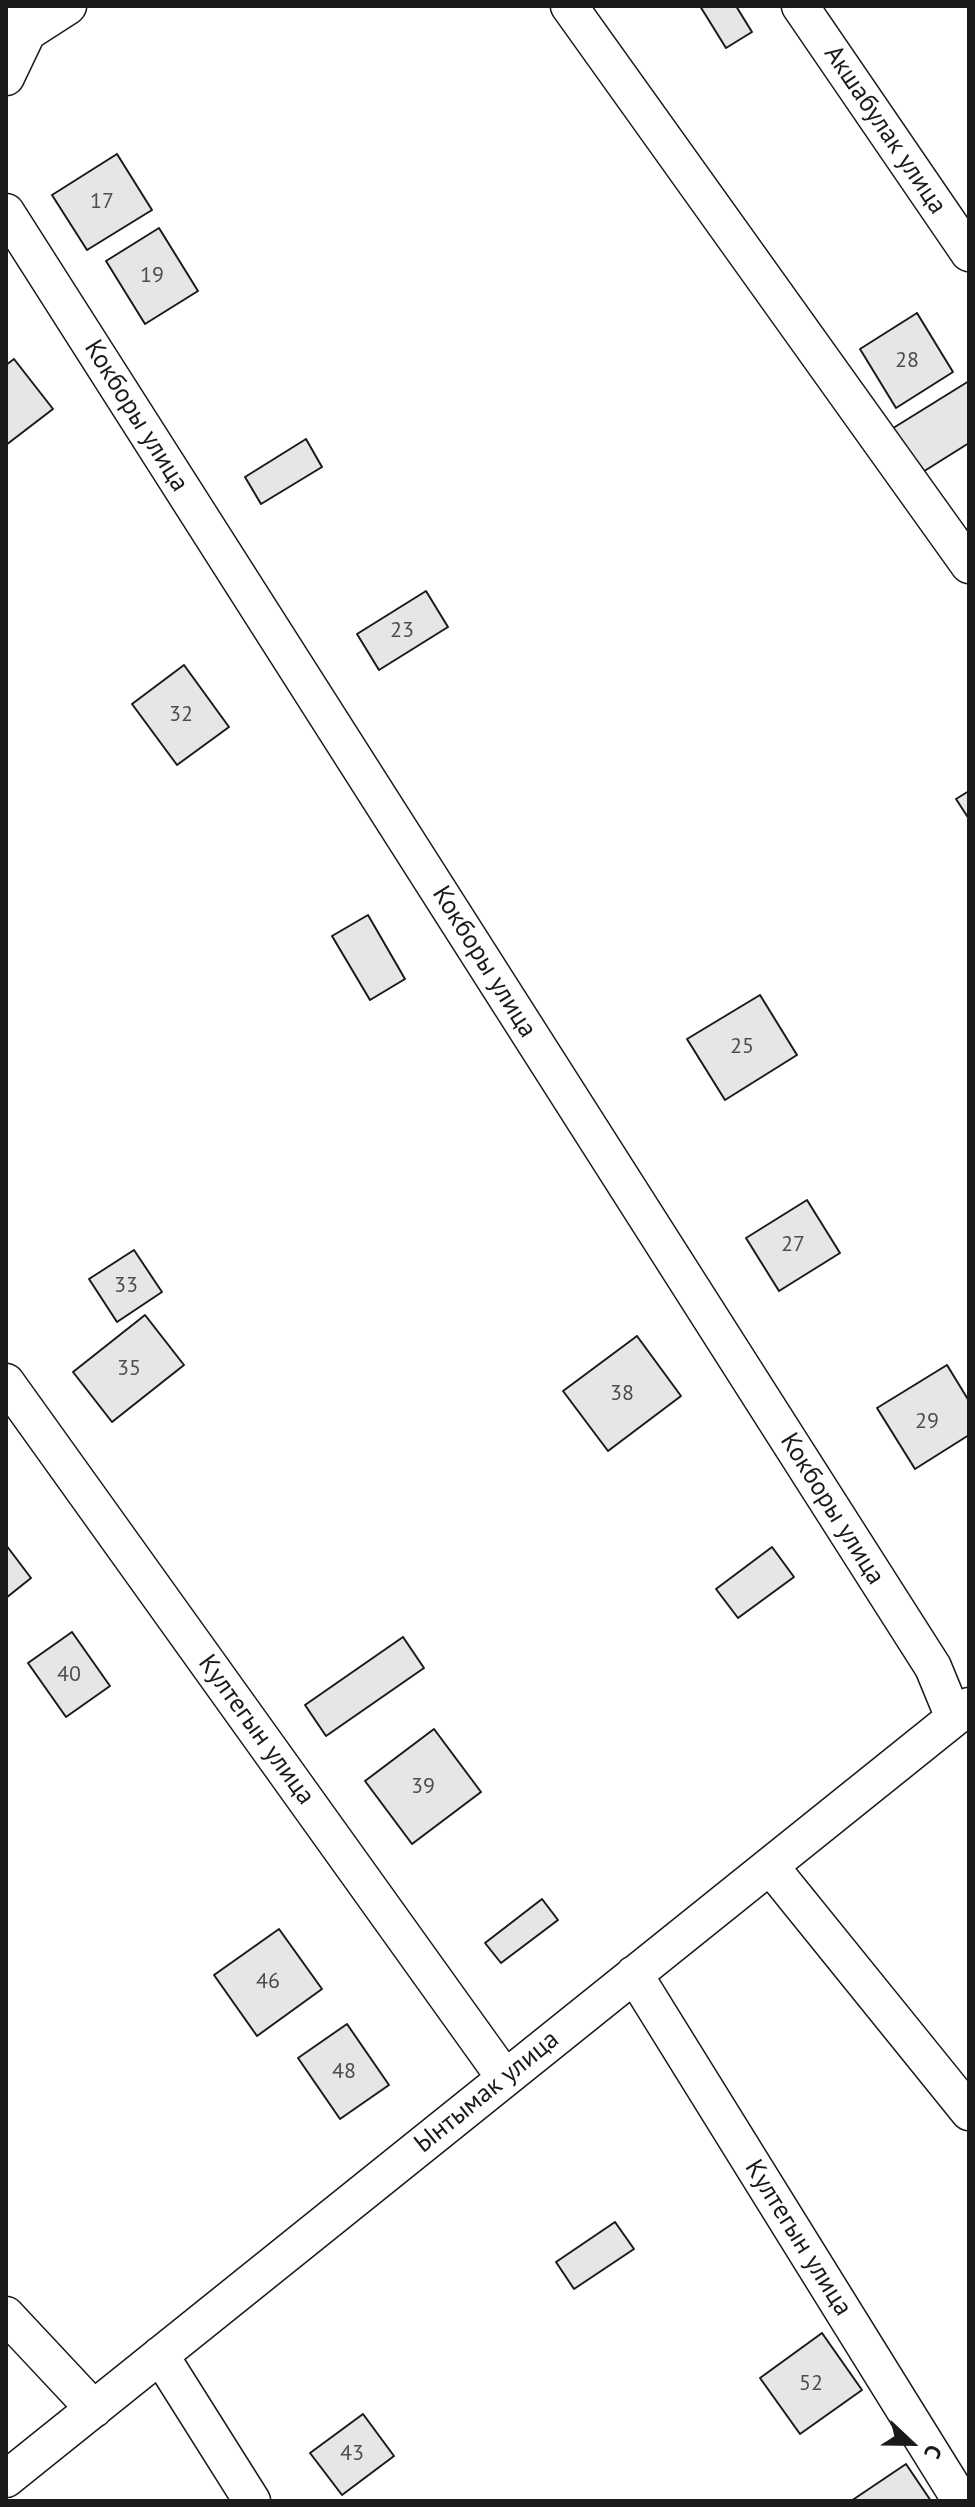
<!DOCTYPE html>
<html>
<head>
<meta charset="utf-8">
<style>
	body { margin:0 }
	#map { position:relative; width:975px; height:2507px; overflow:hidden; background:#fff; font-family:"PT Sans",sans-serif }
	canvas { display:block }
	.frame { position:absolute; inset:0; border:8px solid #1a1a1a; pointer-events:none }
	.north { position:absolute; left:871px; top:2403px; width:80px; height:80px; -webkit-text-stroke:6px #fff; paint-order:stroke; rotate:112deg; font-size:22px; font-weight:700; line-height:32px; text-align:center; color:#1a1a1a }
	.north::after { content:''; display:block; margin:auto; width:28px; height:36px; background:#1a1a1a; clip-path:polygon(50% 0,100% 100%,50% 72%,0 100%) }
</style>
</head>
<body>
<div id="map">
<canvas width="975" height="2507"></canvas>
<div class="frame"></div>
<div class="north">С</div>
</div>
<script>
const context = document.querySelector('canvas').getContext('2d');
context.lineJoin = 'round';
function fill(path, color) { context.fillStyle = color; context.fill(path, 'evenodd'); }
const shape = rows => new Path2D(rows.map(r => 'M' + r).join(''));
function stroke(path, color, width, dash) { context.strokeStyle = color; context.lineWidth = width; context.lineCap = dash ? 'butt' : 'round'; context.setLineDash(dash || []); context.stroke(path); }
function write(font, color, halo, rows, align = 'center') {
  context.font = font + ' "PT Sans",sans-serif'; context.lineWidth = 6; context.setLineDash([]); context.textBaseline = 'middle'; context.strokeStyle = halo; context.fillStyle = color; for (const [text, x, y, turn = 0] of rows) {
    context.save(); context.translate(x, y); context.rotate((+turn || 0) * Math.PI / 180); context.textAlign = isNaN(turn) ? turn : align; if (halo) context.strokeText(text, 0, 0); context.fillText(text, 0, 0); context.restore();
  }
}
const building = shape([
	[700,6,736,6,752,32,726,48,700,6],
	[117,154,152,210,87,250,52,195,117,154],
	[159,228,198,291,145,324,106,261,159,228],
	[917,313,953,372,896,408,860,349,917,313],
	[14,359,53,409,6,445,6,365,14,359],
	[969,381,969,443,918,475,890,430,969,381],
	[306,439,322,467,261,504,245,477,306,439],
	[426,591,448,627,379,670,357,634,426,591],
	[184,665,229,727,177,765,132,704,184,665],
	[969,791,969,819,956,799,969,791],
	[368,915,405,979,370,1000,332,936,368,915],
	[760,995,797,1055,725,1100,687,1039,760,995],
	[807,1200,840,1253,779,1291,746,1238,807,1200],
	[134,1250,162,1292,117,1322,89,1279,134,1250],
	[145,1315,184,1365,112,1422,73,1372,145,1315],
	[637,1336,681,1396,608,1451,563,1391,637,1336],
	[947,1365,969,1401,969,1435,915,1469,877,1408,947,1365],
	[6,1545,31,1578,6,1598,6,1545],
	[772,1547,794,1577,738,1618,716,1589,772,1547],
	[72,1632,110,1686,66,1717,28,1663,72,1632],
	[403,1637,424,1668,326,1736,305,1705,403,1637],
	[434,1729,481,1792,412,1844,365,1781,434,1729],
	[542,1899,558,1920,501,1963,485,1943,542,1899],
	[279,1929,322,1989,257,2036,214,1975,279,1929],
	[347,2024,389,2085,340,2119,298,2058,347,2024],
	[615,2222,634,2249,574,2289,556,2262,615,2222],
	[822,2333,862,2390,800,2434,760,2378,822,2333],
	[363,2414,394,2456,342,2495,310,2453,363,2414],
	[906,2464,931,2501,851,2501,906,2464]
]);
fill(building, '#e6e6e6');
stroke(building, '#1a1a1a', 2);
const street = shape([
	[569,6,969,565],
	[800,6,969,253],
	[9,44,68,6],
	[6,77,28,31,11,6],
	[6,212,933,1667,954,1718],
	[6,1382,505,2078],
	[770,1866,969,2112],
	[634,1974,961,2501],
	[6,2315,94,2409],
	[160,2355,252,2501],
	[6,2479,969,1706]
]);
stroke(street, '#1a1a1a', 39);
stroke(street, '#fff', 36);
write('22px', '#4d4d4d', null, [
	["17",102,202],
	["19",152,276],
	["28",907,361],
	["23",402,631],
	["32",181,715],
	["25",742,1047],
	["27",793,1245],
	["33",126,1286],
	["35",129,1369],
	["38",622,1394],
	["29",927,1422],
	["40",69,1675],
	["39",423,1787],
	["46",268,1982],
	["48",344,2072],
	["52",811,2384],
	["43",352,2454]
]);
write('26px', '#1a1a1a', '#fff', [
	["Акшабулак улица",885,130,56],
	["Кокборы улица",136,416,58],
	["Кокборы улица",484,962,58],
	["Кокборы улица",832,1509,58],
	["Култегын улица",256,1730,54],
	["Ынтымак улица",487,2092,-39],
	["Култегын улица",798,2238,58]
]);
</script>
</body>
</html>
